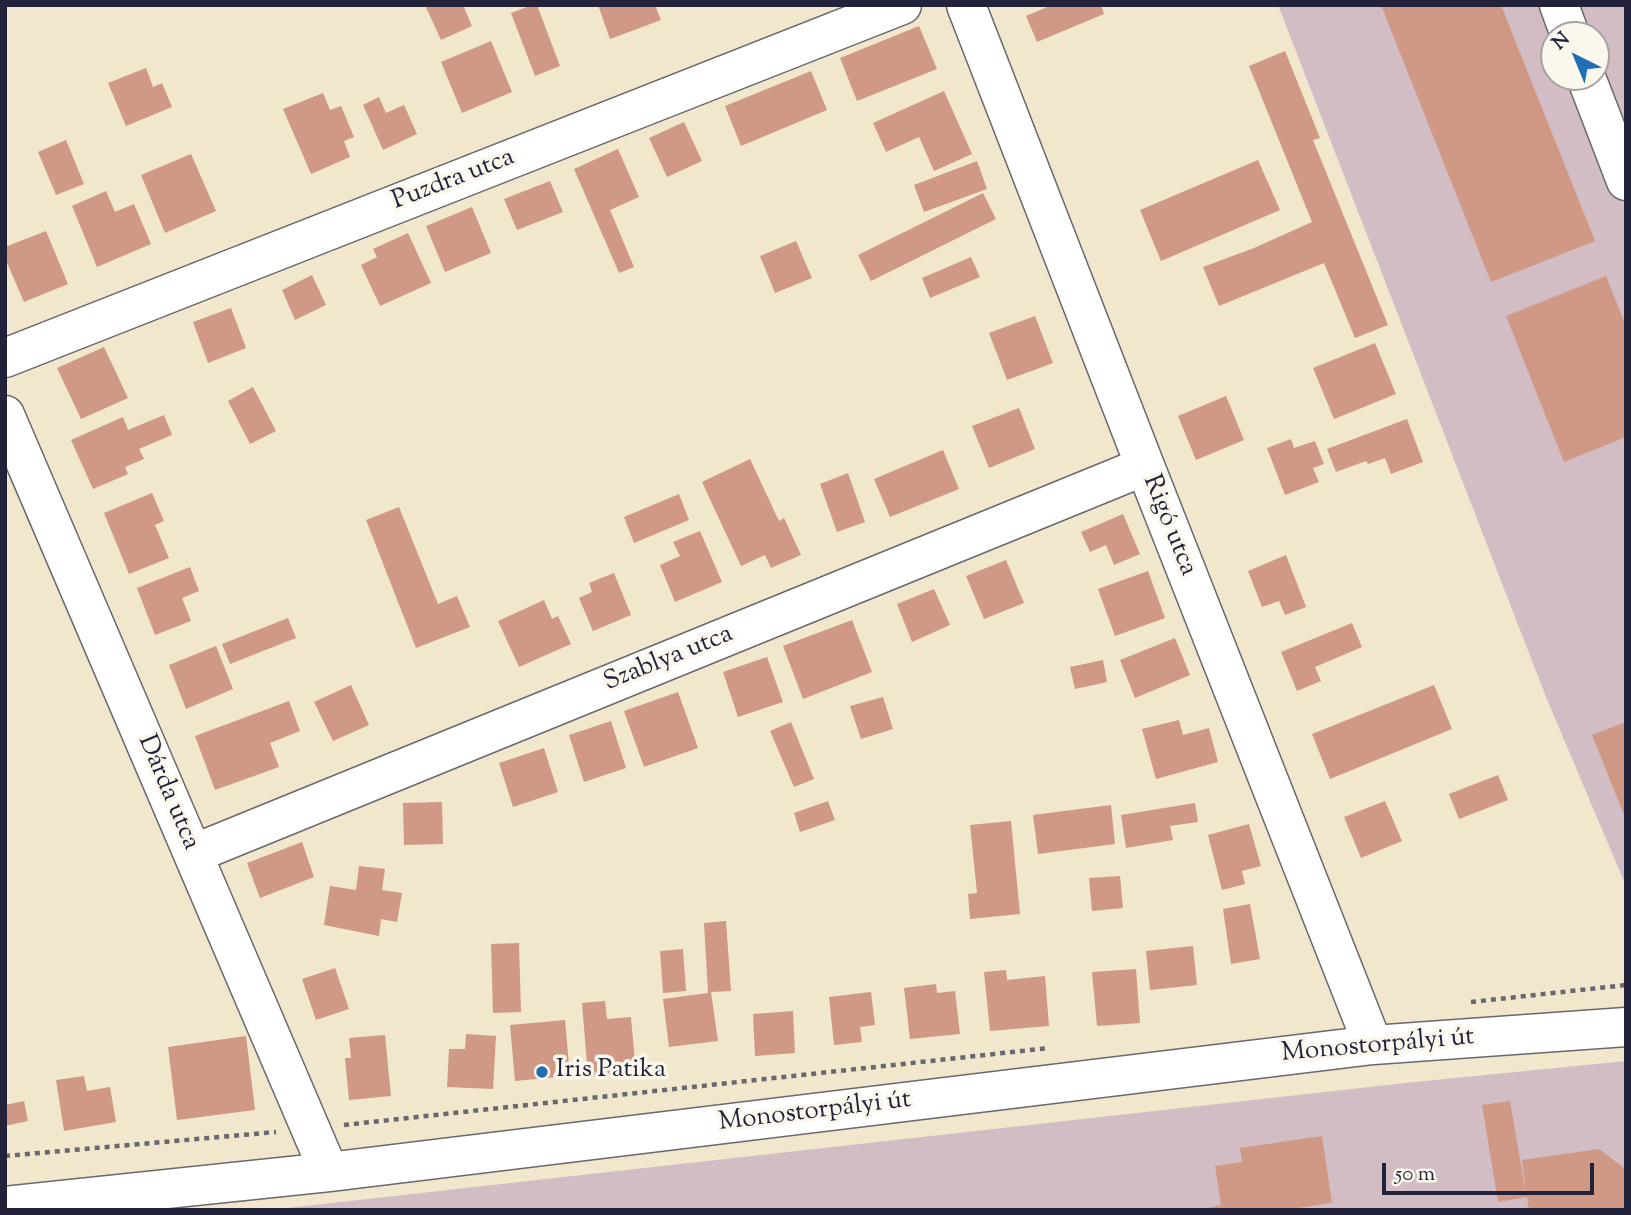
<!DOCTYPE html>
<html>
<head>
<meta charset="utf-8">
<style>
	body { margin:0 }
	#map { position:relative; width:1631px; height:1215px; overflow:hidden; background:#f0e7cc; font-family:"Sorts Mill Goudy",serif }
	canvas { display:block }
	.frame { position:absolute; inset:0; border:7px solid #22223b; pointer-events:none }
	.north { position:absolute; left:1540px; top:21px; width:70px; height:70px; box-sizing:border-box; background:#fbf7ec; border:2px solid #a4a2a5; border-radius:50%; rotate:317deg; font-size:19px; font-weight:700; line-height:28px; text-align:center; color:#22223b }
	.north::after { content:''; display:block; margin:auto; width:24px; height:32px; background:#1f6fb2; clip-path:polygon(50% 0,100% 100%,50% 72%,0 100%) }
	.scale { position:absolute; left:1382px; top:1163px; width:212px; height:32px; box-sizing:border-box; border:4px solid #22223b; border-top:0; padding-left:9px; font-size:21px; line-height:24px; white-space:nowrap; color:#22223b; -webkit-text-stroke:5px #fbf7ec; paint-order:stroke }
</style>
</head>
<body>
<div id="map">
<canvas width="1631" height="1215"></canvas>
<div class="frame"></div>
<div class="north">N</div>
<div class="scale">50 m</div>
</div>
<script>
const context = document.querySelector('canvas').getContext('2d');
context.lineJoin = 'round';
function fill(path, color) { context.fillStyle = color; context.fill(path, 'evenodd'); }
const shape = rows => new Path2D(rows.map(r => 'M' + r).join(''));
function stroke(path, color, width, dash) { context.strokeStyle = color; context.lineWidth = width; context.lineCap = dash ? 'butt' : 'round'; context.setLineDash(dash || []); context.stroke(path); }
function write(font, color, halo, rows, align = 'center') {
  context.font = font + ' "Sorts Mill Goudy",serif'; context.lineWidth = 7; context.setLineDash([]); context.textBaseline = 'middle'; context.strokeStyle = halo; context.fillStyle = color; for (const [text, x, y, turn = 0] of rows) {
    context.save(); context.translate(x, y); context.rotate((+turn || 0) * Math.PI / 180); context.textAlign = isNaN(turn) ? turn : align; if (halo) context.strokeText(text, 0, 0); context.fillText(text, 0, 0); context.restore();
  }
}
fill(shape([
	[1278,5,1626,5,1626,886,1546,697],
	[1554,35,1596,35,1596,77,1554,77],
	[1626,1061,1626,1210,269,1210,1405,1083]
]), '#d2bdc5');
fill(shape([
	[425,5,463,5,472,26,441,40],
	[532,5,537,5,560,66,535,76,511,13],
	[598,5,655,5,661,20,610,39],
	[1052,5,1101,5,1104,14,1037,42,1026,16],
	[1381,5,1501,5,1595,241,1491,282],
	[919,26,937,69,857,101,840,58],
	[491,41,512,92,462,113,441,62],
	[1285,51,1320,138,1313,140,1388,325,1355,338,1324,263,1219,306,1203,267,1254,248,1312,222,1249,66],
	[146,68,153,87,162,83,172,107,126,126,108,83],
	[811,71,827,110,741,146,725,106],
	[944,91,972,154,934,171,919,137,886,152,873,123],
	[323,93,330,110,341,106,354,137,344,141,350,157,311,174,283,109],
	[379,97,386,113,404,105,417,134,383,150,363,105],
	[684,122,702,161,667,177,649,138],
	[66,140,84,184,56,195,38,152],
	[618,149,639,197,610,210,634,267,619,273,574,169],
	[191,154,216,211,165,233,141,175],
	[1258,160,1280,210,1161,261,1140,210],
	[977,161,987,189,924,212,914,185],
	[550,181,563,212,517,230,504,199],
	[106,191,115,212,134,204,151,244,97,267,72,206],
	[983,193,996,219,871,281,858,255],
	[472,207,491,253,445,272,426,226],
	[46,231,68,284,24,302,5,258,5,247],
	[408,233,431,283,380,306,361,265,377,257,373,249],
	[796,241,812,278,775,293,760,256],
	[971,257,980,277,930,298,922,278],
	[312,275,326,305,295,320,282,290],
	[1606,276,1626,326,1626,437,1564,462,1506,316],
	[231,308,246,348,208,363,193,322],
	[1035,316,1053,363,1007,380,989,333],
	[1375,343,1396,394,1334,419,1313,368],
	[104,347,128,398,81,419,57,368],
	[253,387,276,431,250,444,228,401],
	[1226,396,1244,440,1196,460,1178,416],
	[1019,408,1035,449,989,468,972,426],
	[164,415,172,435,139,449,144,459,125,467,128,474,93,489,71,440,123,417,128,430],
	[1407,419,1423,462,1391,474,1385,458,1368,464,1366,461,1336,472,1327,449],
	[1291,439,1294,448,1315,441,1324,464,1313,468,1319,482,1285,495,1267,448],
	[943,450,959,489,890,517,874,479],
	[750,459,779,521,784,518,801,555,771,568,765,555,741,566,702,482],
	[848,473,865,522,837,532,820,484],
	[152,493,164,521,155,525,169,558,129,574,104,513],
	[679,494,689,520,634,543,624,517],
	[399,507,438,604,457,596,470,627,416,648,366,520],
	[1123,514,1140,554,1114,565,1106,545,1090,552,1081,532],
	[700,531,722,582,675,602,660,565,680,556,673,542],
	[1286,555,1306,607,1285,615,1279,601,1262,607,1248,571],
	[1006,560,1024,603,984,619,966,576],
	[190,567,199,591,182,598,191,621,155,635,137,588],
	[1148,571,1165,618,1115,636,1098,589],
	[614,573,631,615,593,631,579,598,592,592,589,583],
	[934,589,950,625,912,642,897,604],
	[544,600,552,619,558,616,571,644,519,667,498,621],
	[288,618,296,638,230,664,222,644],
	[852,620,872,672,803,699,783,646],
	[1352,623,1362,647,1315,667,1321,681,1297,691,1281,652],
	[1175,638,1190,675,1135,698,1120,660],
	[216,646,233,689,186,709,169,665],
	[767,657,783,702,738,717,723,672],
	[1103,660,1107,682,1075,689,1070,667],
	[351,685,369,725,333,741,314,702],
	[1434,685,1452,729,1330,779,1312,734],
	[678,692,698,748,644,767,624,711],
	[883,697,893,729,861,739,850,706],
	[289,701,300,731,270,743,279,767,215,790,195,736],
	[1179,720,1183,735,1209,728,1218,762,1156,779,1142,729],
	[611,721,626,768,584,782,569,735],
	[791,722,814,779,794,787,770,731],
	[1626,722,1626,820,1592,735],
	[544,748,558,792,513,807,499,763],
	[1498,775,1508,800,1459,819,1449,794],
	[828,801,835,820,800,832,794,813],
	[1385,801,1402,841,1361,858,1344,817],
	[442,802,443,844,404,845,403,803],
	[1195,803,1198,822,1170,826,1173,840,1126,848,1121,815],
	[1111,805,1115,844,1038,854,1033,815],
	[1011,821,1020,914,970,919,968,894,977,893,970,825],
	[1249,824,1261,866,1242,871,1245,884,1222,890,1208,835],
	[302,842,314,877,260,898,247,863],
	[359,866,385,869,382,890,402,893,397,922,381,919,379,936,324,925,330,886,356,890],
	[1120,876,1123,908,1092,911,1089,878],
	[1250,904,1260,959,1231,964,1223,909],
	[726,921,731,991,711,992,718,1041,669,1047,663,999,708,993,704,923],
	[519,943,521,1012,493,1013,491,944],
	[1193,946,1197,985,1150,990,1146,951],
	[683,949,686,991,663,993,660,951],
	[335,968,349,1009,316,1020,302,979],
	[1136,969,1140,1023,1097,1026,1092,972],
	[1006,970,1007,980,1045,976,1049,1026,990,1031,984,972],
	[936,984,937,993,955,991,960,1034,910,1039,904,988],
	[871,992,875,1025,860,1027,862,1042,834,1045,829,997],
	[605,1001,607,1019,631,1017,636,1073,588,1077,582,1003],
	[793,1011,795,1053,755,1056,753,1014],
	[565,1020,570,1076,515,1081,510,1025],
	[466,1034,496,1036,493,1089,447,1087,449,1049,465,1049],
	[385,1035,391,1096,349,1100,345,1058,351,1058,349,1038],
	[246,1036,255,1110,177,1120,168,1047],
	[84,1076,87,1091,110,1087,116,1122,64,1131,56,1080],
	[24,1101,28,1121,5,1126,5,1105],
	[1510,1101,1526,1195,1522,1160,1599,1149,1624,1168,1626,1210,1529,1210,1527,1197,1498,1202,1482,1105],
	[1322,1136,1332,1203,1284,1210,1200,1210,1221,1205,1215,1166,1242,1162,1240,1148]
]), '#d09985');
const minor = shape([
	[966,5,1145,466,1373,1045],
	[1559,5,1570,35],
	[1586,77,1626,181],
	[5,358,902,5],
	[5,415,329,1172],
	[193,854,1145,466],
	[5,1206,329,1172,1373,1045,1626,1027]
]);
stroke(minor, '#6a676e', 41);
stroke(shape([
	[1471,1002,1626,985],
	[344,1125,1049,1048],
	[5,1156,276,1132]
]), '#6a676e', 4.5, [5, 5]);
stroke(minor, '#fff', 38);
for (const [x, y, r, color] of [
	[542,1072,7,"#1f6fb2"]
]) { const dot = new Path2D(); dot.arc(x, y, r, 0, 2 * Math.PI); context.fillStyle = color; context.fill(dot); stroke(dot, '#fbf7ec', 2.5); }
write('26px', '#22223b', '#fbf7ec', [
	["Puzdra utca",454,181,-21],
	["Rigó utca",1168,526,68],
	["Szablya utca",669,660,-22],
	["Dárda utca",167,793,67],
	["Monostorpályi út",1378,1047,-5],
	["Monostorpályi út",815,1113,-7]
]);
write('26px', '#22223b', '#fbf7ec', [
	["Iris Patika",556,1072]
], 'left');
</script>
</body>
</html>
